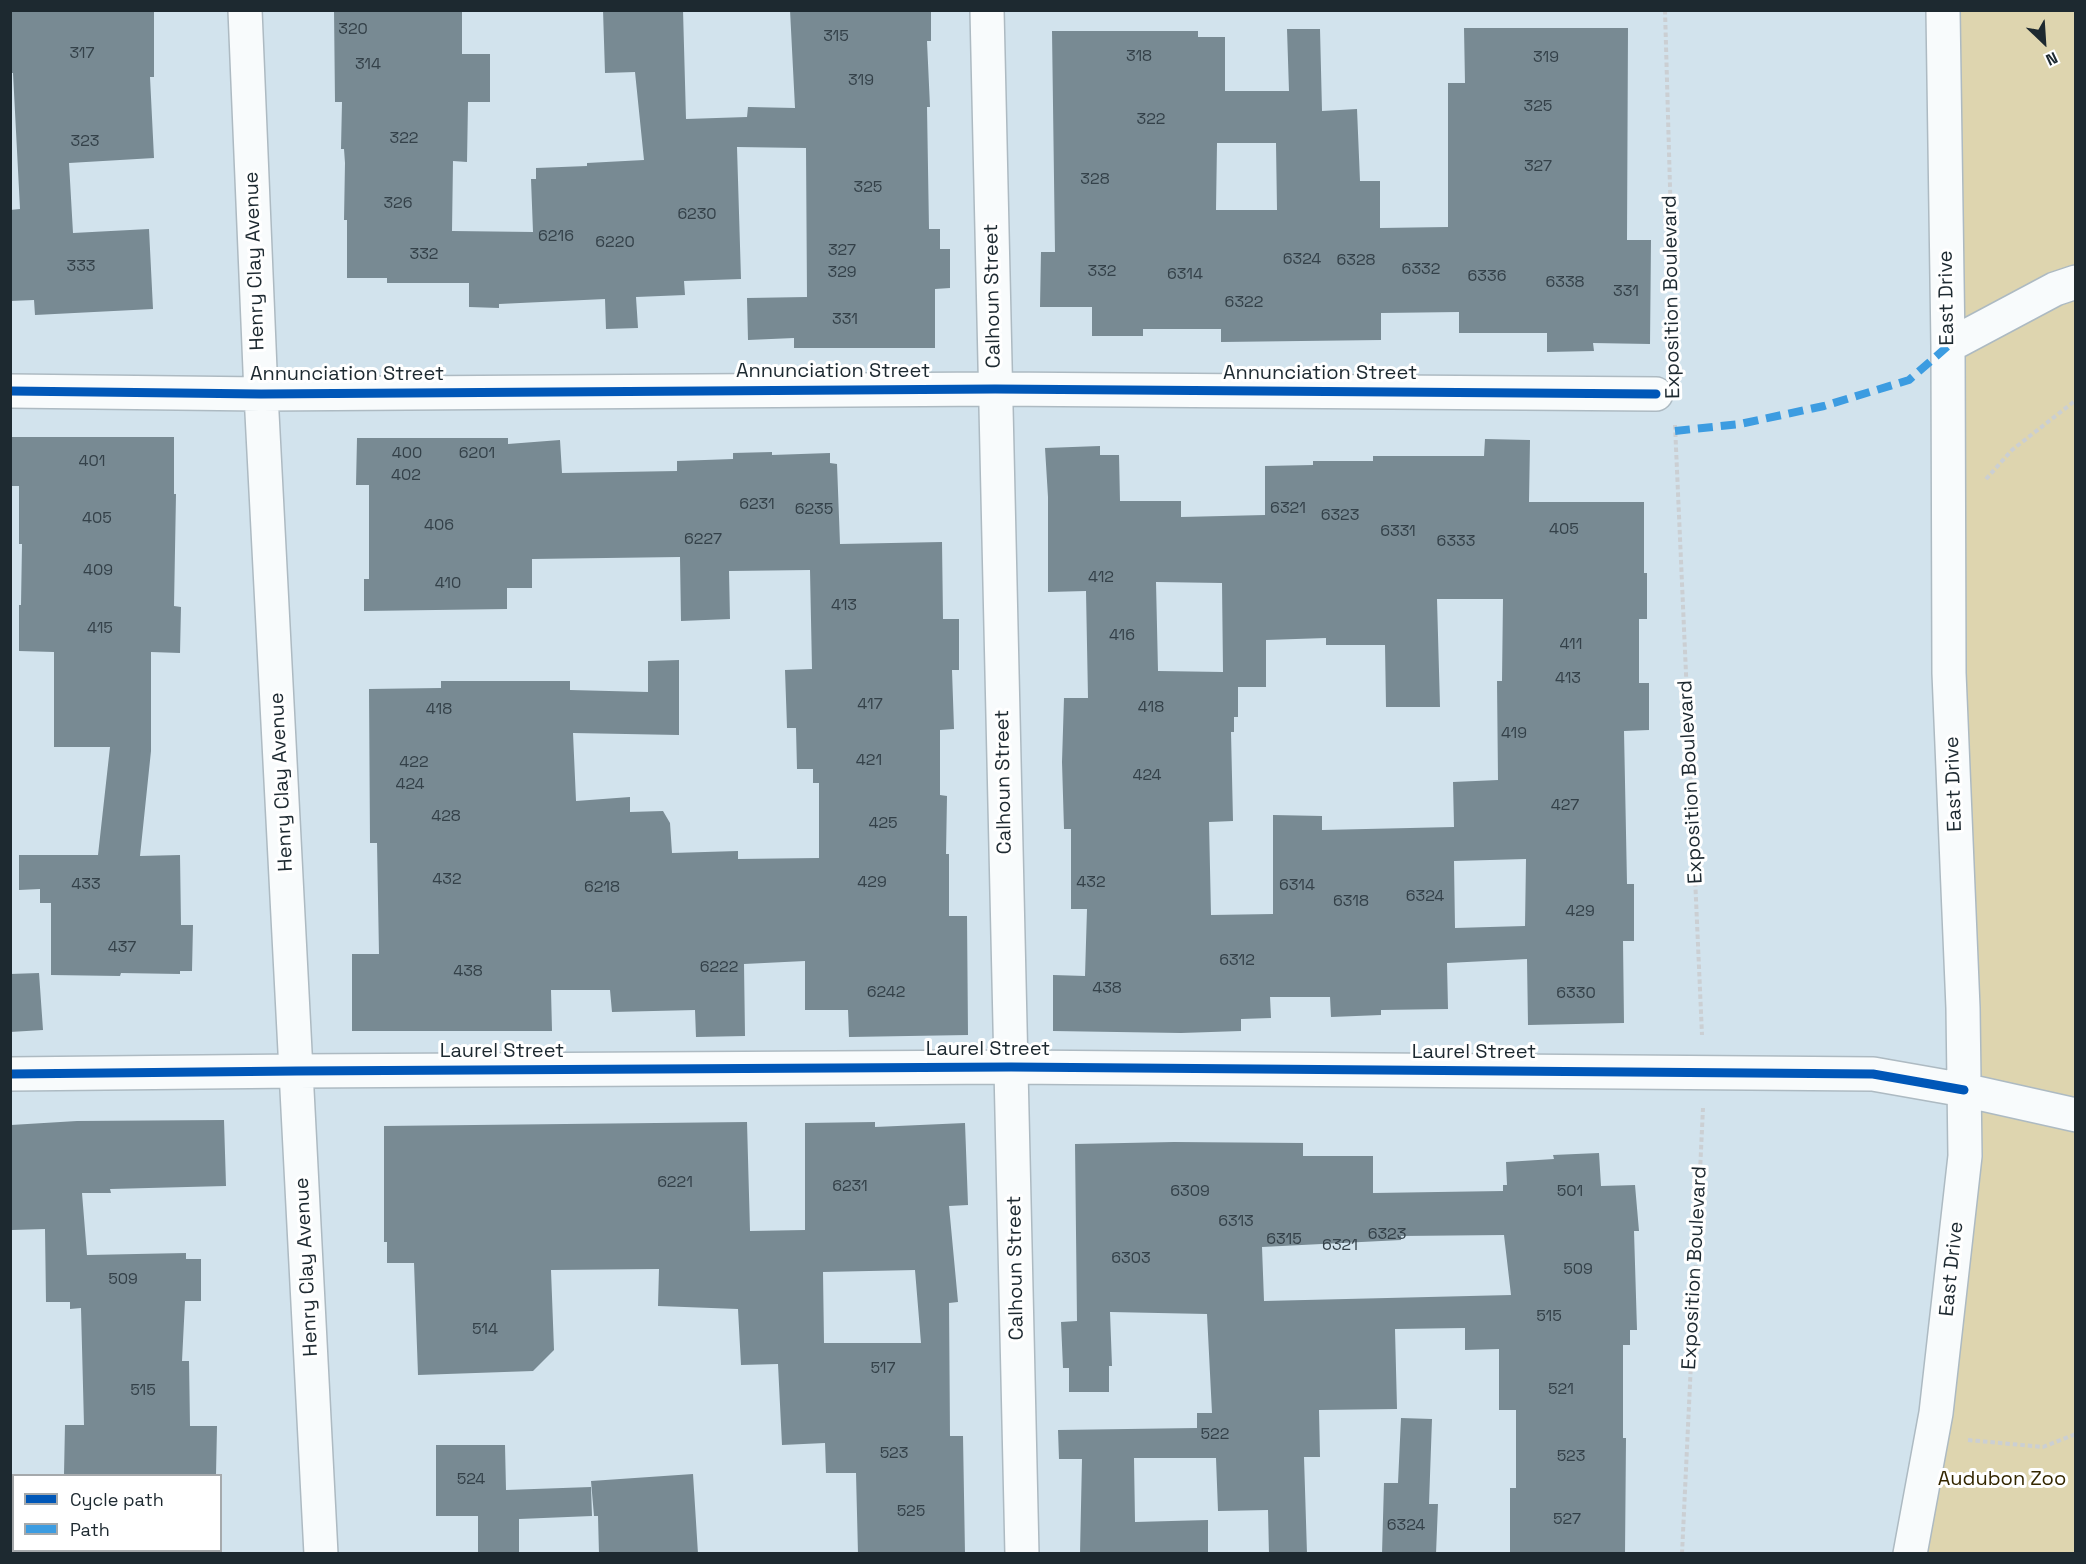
<!DOCTYPE html>
<html>
<head>
<meta charset="utf-8">
<style>
	body { margin:0 }
	#map { position:relative; width:2086px; height:1564px; overflow:hidden; background:#d2e3ed; font-family:"Space Grotesk",sans-serif }
	canvas { display:block }
	.frame { position:absolute; inset:0; border:12px solid #1d2930; pointer-events:none }
	.legend { position:absolute; left:12px; top:1474px; width:210px; height:78px; box-sizing:border-box; background:#fff; border:2px solid #a5a9ac; margin:0; padding:8px 10px; list-style:none; font-size:18px; color:#1d2930 }
	.legend li { display:flex; align-items:center; gap:12px; height:30px }
	.legend b { width:30px; border:2px solid #a5a9ac }
	.north { position:absolute; left:2014px; top:12px; width:60px; height:60px; -webkit-text-stroke:4px #fff; paint-order:stroke; rotate:155deg; font-size:16px; font-weight:700; line-height:24px; text-align:center; color:#1d2930 }
	.north::after { content:''; display:block; margin:auto; width:21px; height:27px; background:#1d2930; clip-path:polygon(50% 0,100% 100%,50% 72%,0 100%) }
</style>
</head>
<body>
<div id="map">
<canvas width="2086" height="1564"></canvas>
<div class="frame"></div>
<ul class="legend">
<li><b style="height:8px;background:#0057b8"></b>Cycle path</li>
<li><b style="height:8px;background:#3c9ce1"></b>Path</li>
</ul>
<div class="north">N</div>
</div>
<script>
const context = document.querySelector('canvas').getContext('2d');
context.lineJoin = 'round';
function fill(path, color) { context.fillStyle = color; context.fill(path, 'evenodd'); }
const shape = rows => new Path2D(rows.map(r => 'M' + r).join(''));
function stroke(path, color, width, dash) { context.strokeStyle = color; context.lineWidth = width; context.lineCap = dash ? 'butt' : 'round'; context.setLineDash(dash || []); context.stroke(path); }
function write(font, color, halo, rows, align = 'center') {
  context.font = font + ' "Space Grotesk",sans-serif'; context.lineWidth = 6; context.setLineDash([]); context.textBaseline = 'middle'; context.strokeStyle = halo; context.fillStyle = color; for (const [text, x, y, turn = 0] of rows) {
    context.save(); context.translate(x, y); context.rotate((+turn || 0) * Math.PI / 180); context.textAlign = isNaN(turn) ? turn : align; if (halo) context.strokeText(text, 0, 0); context.fillText(text, 0, 0); context.restore();
  }
}
fill(shape([
	[1950,11,2075,11,2075,1553,1919,1554,1964,1090]
]), '#ded5af');
fill(shape([
	[10,10,154,10,154,77,150,77,154,158,69,163,73,233,149,229,153,309,35,315,34,300,10,301,10,210,20,209,13,73,10,73],
	[334,10,462,10,462,54,490,54,490,102,468,102,467,162,453,161,452,231,533,232,531,179,536,179,536,168,587,166,587,163,644,160,635,72,605,73,603,10,683,10,686,119,747,117,748,107,795,108,790,10,931,10,931,41,927,41,930,107,927,107,929,229,940,229,940,249,950,249,950,288,935,289,935,348,794,348,794,338,748,340,747,298,807,297,806,148,737,147,741,279,684,281,685,295,636,297,638,328,606,329,605,299,499,304,499,308,469,307,469,283,387,283,387,278,347,278,347,220,344,220,345,163,344,149,341,149,342,102,335,102],
	[1464,28,1628,28,1627,240,1651,240,1650,344,1593,343,1594,351,1547,352,1547,333,1459,333,1459,312,1381,313,1381,340,1221,342,1221,329,1143,329,1143,336,1092,336,1092,307,1040,307,1041,252,1055,252,1052,31,1198,31,1198,37,1225,37,1225,91,1289,91,1287,29,1320,29,1322,111,1357,109,1360,181,1380,181,1380,228,1448,227,1448,83,1465,83],
	[1217,143,1276,143,1277,210,1216,210],
	[10,437,174,437,174,494,176,494,174,606,181,607,180,653,151,652,151,751,140,856,180,855,181,925,193,925,192,971,180,971,180,974,121,973,120,976,51,975,51,903,40,903,40,889,19,890,19,855,98,855,110,747,54,747,54,652,19,651,19,605,21,605,22,544,19,544,19,486,10,486],
	[357,438,508,438,508,444,560,440,562,473,677,471,677,461,733,459,733,453,772,452,772,455,830,453,830,463,837,464,840,544,942,542,943,619,959,619,959,670,952,670,954,729,940,730,940,795,947,796,946,854,949,854,949,916,967,916,968,1035,849,1037,848,1010,805,1010,805,961,744,964,745,1036,696,1037,695,1010,612,1012,610,990,551,990,552,1031,352,1031,352,954,379,954,377,843,370,843,369,689,441,688,441,681,570,681,570,690,648,692,648,661,679,660,679,735,573,733,576,801,630,797,630,812,663,811,670,823,672,853,738,851,738,859,819,858,819,783,813,783,813,769,797,769,796,728,787,728,785,670,812,669,810,570,729,571,730,619,681,621,680,557,532,559,532,588,507,588,507,609,364,611,364,579,369,579,369,485,356,485],
	[1485,439,1530,440,1529,502,1644,502,1644,573,1647,573,1647,619,1639,619,1639,683,1649,683,1649,730,1624,731,1627,884,1634,884,1634,941,1623,941,1624,1023,1528,1025,1527,959,1447,963,1448,1009,1381,1010,1381,1015,1331,1017,1330,997,1270,997,1271,1018,1241,1019,1241,1031,1181,1033,1053,1031,1053,975,1085,976,1087,909,1071,909,1071,829,1064,829,1062,762,1064,698,1088,698,1086,591,1048,592,1048,497,1045,448,1100,446,1100,455,1119,455,1120,501,1181,501,1181,517,1265,515,1265,466,1313,465,1313,461,1373,461,1373,456,1484,456],
	[1156,582,1222,583,1223,672,1158,671],
	[1437,599,1503,599,1502,681,1497,681,1498,780,1453,782,1454,827,1322,830,1322,816,1273,815,1273,914,1211,915,1209,822,1233,821,1231,732,1234,732,1234,717,1238,717,1238,687,1266,687,1266,640,1326,638,1326,645,1385,645,1386,707,1440,707],
	[1526,859,1525,926,1455,928,1454,861],
	[39,973,43,1030,10,1032,10,974],
	[224,1120,226,1186,110,1189,111,1193,82,1193,87,1255,186,1253,186,1259,201,1259,201,1301,185,1301,182,1361,189,1361,190,1426,217,1426,216,1475,64,1474,65,1425,84,1425,81,1308,70,1309,70,1302,46,1302,45,1229,12,1230,11,1125,77,1121],
	[747,1122,750,1231,805,1230,805,1123,875,1122,875,1127,965,1123,968,1205,949,1206,958,1302,949,1303,950,1436,963,1436,965,1554,858,1554,856,1473,826,1473,825,1443,782,1445,778,1364,741,1365,738,1309,658,1306,659,1269,551,1270,554,1350,533,1371,418,1375,414,1263,387,1263,387,1242,384,1242,384,1126],
	[915,1270,921,1343,824,1343,823,1272],
	[1174,1142,1303,1143,1303,1156,1373,1156,1373,1193,1503,1191,1503,1185,1507,1185,1506,1162,1554,1159,1553,1155,1599,1153,1601,1186,1635,1185,1639,1231,1634,1231,1637,1330,1630,1330,1630,1345,1623,1345,1623,1438,1626,1438,1625,1554,1510,1554,1510,1488,1516,1488,1516,1410,1499,1410,1499,1349,1465,1350,1465,1328,1395,1329,1397,1409,1319,1410,1320,1457,1304,1457,1307,1554,1269,1554,1268,1510,1218,1511,1216,1458,1134,1458,1135,1522,1208,1520,1208,1554,1080,1554,1082,1459,1059,1459,1058,1430,1197,1428,1197,1413,1212,1413,1207,1314,1110,1312,1112,1366,1109,1366,1109,1392,1069,1392,1069,1368,1063,1368,1061,1322,1077,1321,1075,1144],
	[1504,1235,1511,1295,1264,1301,1262,1247,1401,1240,1401,1236],
	[1401,1418,1432,1419,1429,1504,1438,1504,1436,1554,1382,1554,1384,1483,1398,1483],
	[436,1445,505,1445,506,1490,591,1487,592,1516,519,1519,519,1554,478,1554,478,1516,436,1516],
	[693,1474,698,1554,599,1554,598,1516,594,1516,591,1481]
]), '#788a93');
const minor = shape([
	[245,10,261,394,321,1554],
	[987,10,1022,1554],
	[1948,346,2055,289,2076,282],
	[10,391,261,394,995,389,1656,394],
	[10,1074,297,1071,1011,1067,1873,1074,1964,1090,2076,1115],
	[1910,1554,1936,1413,1965,1156,1963,1008,1949,673,1948,346,1943,10]
]);
stroke(minor, '#adbac2', 36);
stroke(shape([
	[1665,10,1675,364],
	[1675,425,1702,1035],
	[1986,479,2012,450,2076,400],
	[1968,1440,2043,1447,2076,1434],
	[1682,1554,1703,1108]
]), '#cbcfd3', 4, [4.5, 3]);
stroke(minor, '#f8fbfc', 33);
stroke(shape([
	[1675,431,1740,424,1824,406,1909,380,1948,346]
]), '#3c9ce1', 8, [15, 8]);
stroke(shape([
	[10,391,261,394,995,389,1656,394],
	[10,1074,297,1071,1011,1067,1873,1074,1964,1090]
]), '#0057b8', 9);
write('16px', '#344149', null, [
	["320",353,30],
	["315",836,37],
	["317",82,54],
	["318",1139,57],
	["319",1546,58],
	["314",368,65],
	["319",861,81],
	["325",1538,107],
	["322",1151,120],
	["322",404,139],
	["323",85,142],
	["327",1538,167],
	["328",1095,180],
	["325",868,188],
	["326",398,204],
	["6230",697,215],
	["6216",556,237],
	["6220",615,243],
	["327",842,251],
	["332",424,255],
	["6324",1302,260],
	["6328",1356,261],
	["333",81,267],
	["6332",1421,270],
	["332",1102,272],
	["329",842,273],
	["6314",1185,275],
	["6336",1487,277],
	["6338",1565,283],
	["331",1626,292],
	["6322",1244,303],
	["331",845,320],
	["400",407,454],
	["6201",477,454],
	["401",92,462],
	["402",406,476],
	["6231",757,505],
	["6321",1288,509],
	["6235",814,510],
	["6323",1340,516],
	["405",97,519],
	["406",439,526],
	["405",1564,530],
	["6331",1398,532],
	["6227",703,540],
	["6333",1456,542],
	["409",98,571],
	["412",1101,578],
	["410",448,584],
	["413",844,606],
	["415",100,629],
	["416",1122,636],
	["411",1571,645],
	["413",1568,679],
	["417",870,705],
	["418",1151,708],
	["418",439,710],
	["419",1514,734],
	["421",869,761],
	["422",414,763],
	["424",1147,776],
	["424",410,785],
	["427",1565,806],
	["428",446,817],
	["425",883,824],
	["432",447,880],
	["429",872,883],
	["432",1091,883],
	["433",86,885],
	["6314",1297,886],
	["6218",602,888],
	["6324",1425,897],
	["6318",1351,902],
	["429",1580,912],
	["437",122,948],
	["6312",1237,961],
	["6222",719,968],
	["438",468,972],
	["438",1107,989],
	["6242",886,993],
	["6330",1576,994],
	["6221",675,1183],
	["6231",850,1187],
	["6309",1190,1192],
	["501",1570,1192],
	["6313",1236,1222],
	["6323",1387,1235],
	["6315",1284,1240],
	["6321",1340,1246],
	["6303",1131,1259],
	["509",1578,1270],
	["509",123,1280],
	["515",1549,1317],
	["514",485,1330],
	["517",883,1369],
	["521",1561,1390],
	["515",143,1391],
	["522",1215,1435],
	["523",894,1454],
	["523",1571,1457],
	["524",471,1480],
	["525",911,1512],
	["527",1567,1520],
	["6324",1406,1526]
]);
write('20px', '#1d2930', '#fff', [
	["Henry Clay Avenue",255,261,-92],
	["Calhoun Street",993,296,-91],
	["Exposition Boulevard",1672,297,-91],
	["East Drive",1947,298,-91],
	["Annunciation Street",833,372],
	["Annunciation Street",1320,374],
	["Annunciation Street",347,375],
	["Henry Clay Avenue",282,782,-93],
	["Calhoun Street",1004,782,-91],
	["Exposition Boulevard",1691,782,-93],
	["East Drive",1954,784,-92],
	["Laurel Street",988,1050],
	["Laurel Street",502,1052],
	["Laurel Street",1474,1053],
	["Henry Clay Avenue",307,1267,-93],
	["Calhoun Street",1016,1268,-91],
	["Exposition Boulevard",1695,1268,-87],
	["East Drive",1952,1269,-84]
]);
write('20px', '#342700', '#fff', [
	["Audubon Zoo",2002,1480]
]);
</script>
</body>
</html>
